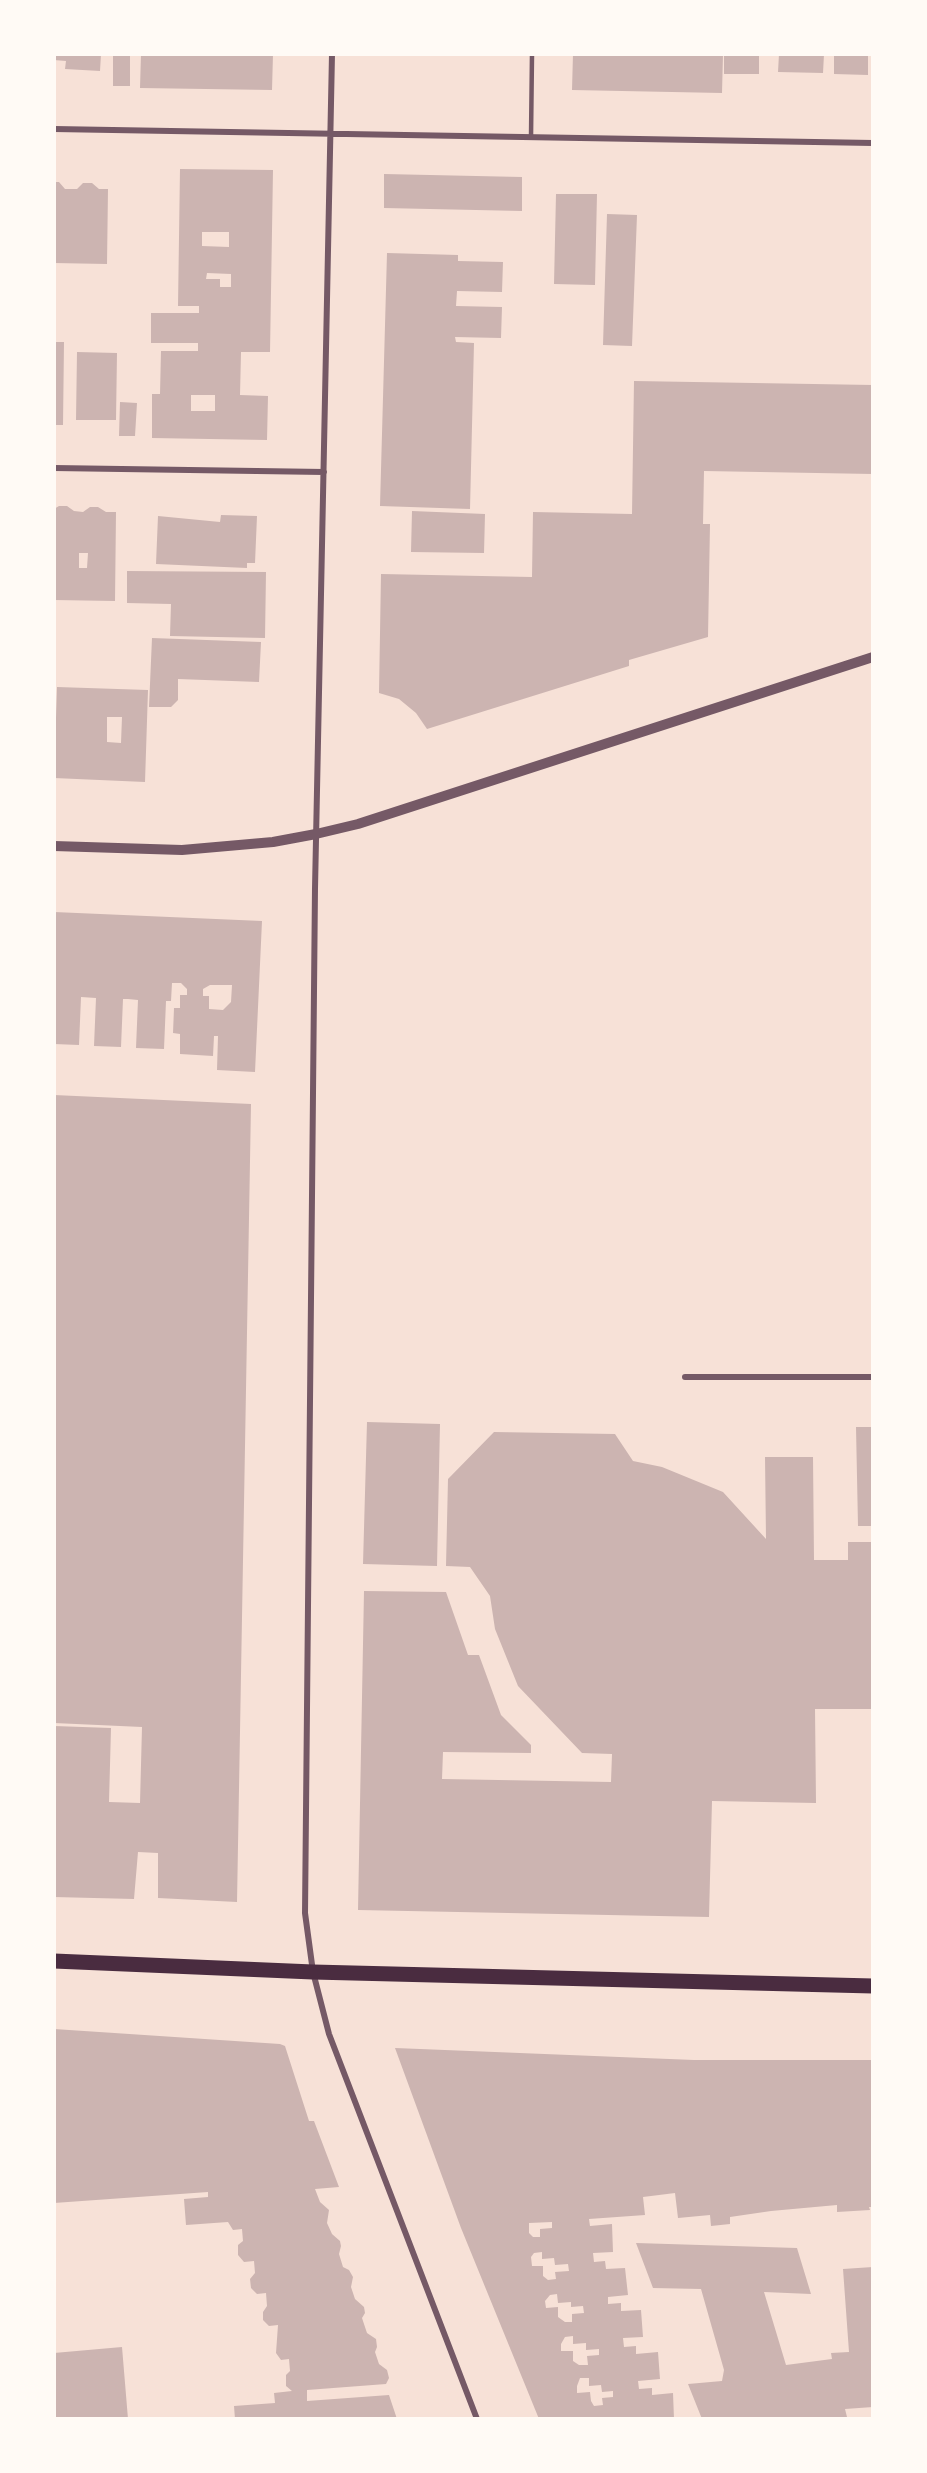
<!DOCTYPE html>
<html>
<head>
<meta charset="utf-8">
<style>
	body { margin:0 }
	#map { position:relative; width:927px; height:2473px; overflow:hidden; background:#f7e1d7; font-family:Raleway,sans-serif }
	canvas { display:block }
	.frame { position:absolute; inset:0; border:56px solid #fffaf5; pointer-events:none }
</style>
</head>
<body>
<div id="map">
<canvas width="927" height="2473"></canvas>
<div class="frame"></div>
</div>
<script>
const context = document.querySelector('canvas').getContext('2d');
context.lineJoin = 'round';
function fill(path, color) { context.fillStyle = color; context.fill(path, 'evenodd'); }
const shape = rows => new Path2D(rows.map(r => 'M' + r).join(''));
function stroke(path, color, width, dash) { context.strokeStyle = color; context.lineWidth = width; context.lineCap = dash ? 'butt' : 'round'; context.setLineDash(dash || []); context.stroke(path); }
fill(shape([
	[54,54,101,54,100,71,65,69,66,61,54,60],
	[141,54,273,54,272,90,140,88],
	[573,54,723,54,722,93,572,90],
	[724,54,759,54,759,74,724,74],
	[779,54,824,54,823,73,778,72],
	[834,54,868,54,868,75,834,74],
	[113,55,130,56,130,86,113,86],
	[180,169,273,170,270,352,241,352,240,395,268,396,267,440,152,438,152,394,160,394,161,351,198,351,198,343,151,343,151,313,199,313,199,306,178,306],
	[202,232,229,232,229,247,202,246],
	[207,273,231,274,231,287,220,287,220,279,206,279],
	[191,395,215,395,215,411,191,411],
	[384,174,522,177,522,211,384,208],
	[54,182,59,182,65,189,77,189,83,183,92,183,99,189,108,189,107,264,54,263],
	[556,194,597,194,595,285,554,284],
	[607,214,637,215,632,346,603,345],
	[387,253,458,255,458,261,503,262,502,292,457,291,456,306,502,307,501,338,455,337,456,342,474,343,470,509,380,506],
	[54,342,64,342,63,425,54,425],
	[77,352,117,353,116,420,76,420],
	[634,381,873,385,873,474,704,471,703,524,710,524,708,637,629,660,629,666,427,729,416,713,399,699,379,693,381,574,532,577,533,512,632,514],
	[120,402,137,403,135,436,119,436],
	[59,506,67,506,74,511,83,512,90,507,98,507,106,512,116,512,115,601,54,600,54,567,56,567,54,509],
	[79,553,88,553,87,568,79,568],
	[412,511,485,514,484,553,411,552],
	[221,515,257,516,255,563,247,563,247,568,156,564,158,516,220,522],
	[127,571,266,572,265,638,170,636,171,604,127,603],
	[152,638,261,642,259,682,178,679,178,700,171,707,149,707],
	[57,687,148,690,145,782,54,778],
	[107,717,122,717,121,743,107,742],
	[54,912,262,921,255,1072,217,1070,218,1036,214,1036,213,1056,180,1054,180,1034,173,1033,174,1008,180,1008,180,995,187,995,187,989,181,983,172,983,171,1001,166,1001,164,1049,136,1048,138,1000,128,999,123,999,121,1047,94,1046,96,998,81,997,79,1045,54,1044],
	[210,985,232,985,231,1002,223,1010,209,1009,209,996,203,996,203,989],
	[54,1095,251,1104,237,1902,158,1898,158,1853,138,1852,134,1899,54,1897,54,1726,111,1728,109,1802,140,1803,142,1727,54,1723],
	[367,1422,440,1424,437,1566,363,1564],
	[856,1427,873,1427,873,1526,858,1526],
	[494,1432,615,1434,633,1461,662,1467,723,1492,766,1539,765,1457,813,1457,814,1560,848,1560,848,1542,873,1542,873,1709,815,1709,816,1803,712,1801,709,1917,358,1910,364,1591,446,1592,468,1655,479,1655,501,1715,531,1745,531,1753,443,1752,442,1779,611,1782,612,1754,582,1753,518,1686,495,1629,490,1596,470,1567,446,1566,448,1479],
	[54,2029,280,2044,285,2046,309,2121,314,2121,339,2187,315,2189,320,2202,329,2210,327,2223,332,2234,340,2241,341,2246,339,2254,343,2267,349,2270,353,2277,351,2287,355,2299,364,2307,365,2313,362,2318,367,2333,376,2339,377,2347,375,2352,379,2364,387,2370,389,2378,386,2384,307,2390,307,2401,389,2395,397,2419,235,2419,234,2406,275,2403,274,2393,292,2391,286,2386,286,2375,290,2371,289,2359,281,2360,276,2353,278,2325,269,2326,263,2320,263,2312,267,2306,266,2293,257,2294,251,2288,250,2279,255,2273,254,2261,244,2262,238,2255,238,2245,243,2241,242,2229,233,2230,228,2222,186,2225,184,2199,208,2197,208,2192,54,2203],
	[395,2048,694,2060,873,2060,873,2207,869,2207,870,2210,837,2212,837,2205,771,2211,730,2217,730,2224,711,2226,710,2215,678,2218,675,2193,643,2197,645,2215,589,2219,590,2226,612,2224,613,2252,593,2253,594,2262,605,2261,606,2269,625,2268,628,2295,608,2297,608,2304,621,2303,621,2311,641,2310,643,2337,623,2338,624,2347,636,2346,636,2354,658,2352,660,2379,638,2381,639,2389,652,2388,652,2395,673,2393,674,2419,539,2419,461,2228],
	[552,2222,552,2228,540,2229,540,2237,533,2237,529,2233,529,2223],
	[542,2252,542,2259,554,2258,555,2265,568,2264,569,2271,555,2272,556,2279,548,2280,543,2276,543,2266,532,2266,531,2257,534,2253],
	[557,2294,558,2303,571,2302,571,2307,583,2306,584,2313,572,2314,572,2322,565,2322,558,2317,558,2307,546,2308,545,2301,550,2295],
	[573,2336,573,2344,586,2343,586,2350,599,2349,599,2355,587,2356,588,2365,579,2365,573,2361,573,2351,561,2351,561,2344,565,2337],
	[580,2378,589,2378,589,2386,601,2385,602,2392,613,2391,613,2397,602,2398,603,2405,594,2406,591,2401,590,2392,577,2393,577,2386],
	[636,2243,797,2248,811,2294,764,2292,786,2365,832,2359,831,2353,849,2352,843,2269,873,2267,873,2407,845,2409,847,2417,819,2419,702,2419,688,2384,722,2381,724,2370,701,2289,653,2288],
	[122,2347,128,2419,54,2419,54,2353]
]), '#ccb4b1');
stroke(shape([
	[531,137,532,54]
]), '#755966', 4.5);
stroke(shape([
	[332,54,315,888,305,1913,313,1972,329,2034,477,2419],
	[54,129,873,143],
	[54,468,324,472],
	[685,1377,873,1377]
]), '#755966', 6);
stroke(shape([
	[54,846,182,850,273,842,316,834,358,824,873,657]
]), '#755966', 10);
stroke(shape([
	[54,1961,313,1972,873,1986]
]), '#4a2c40', 15);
</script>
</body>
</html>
